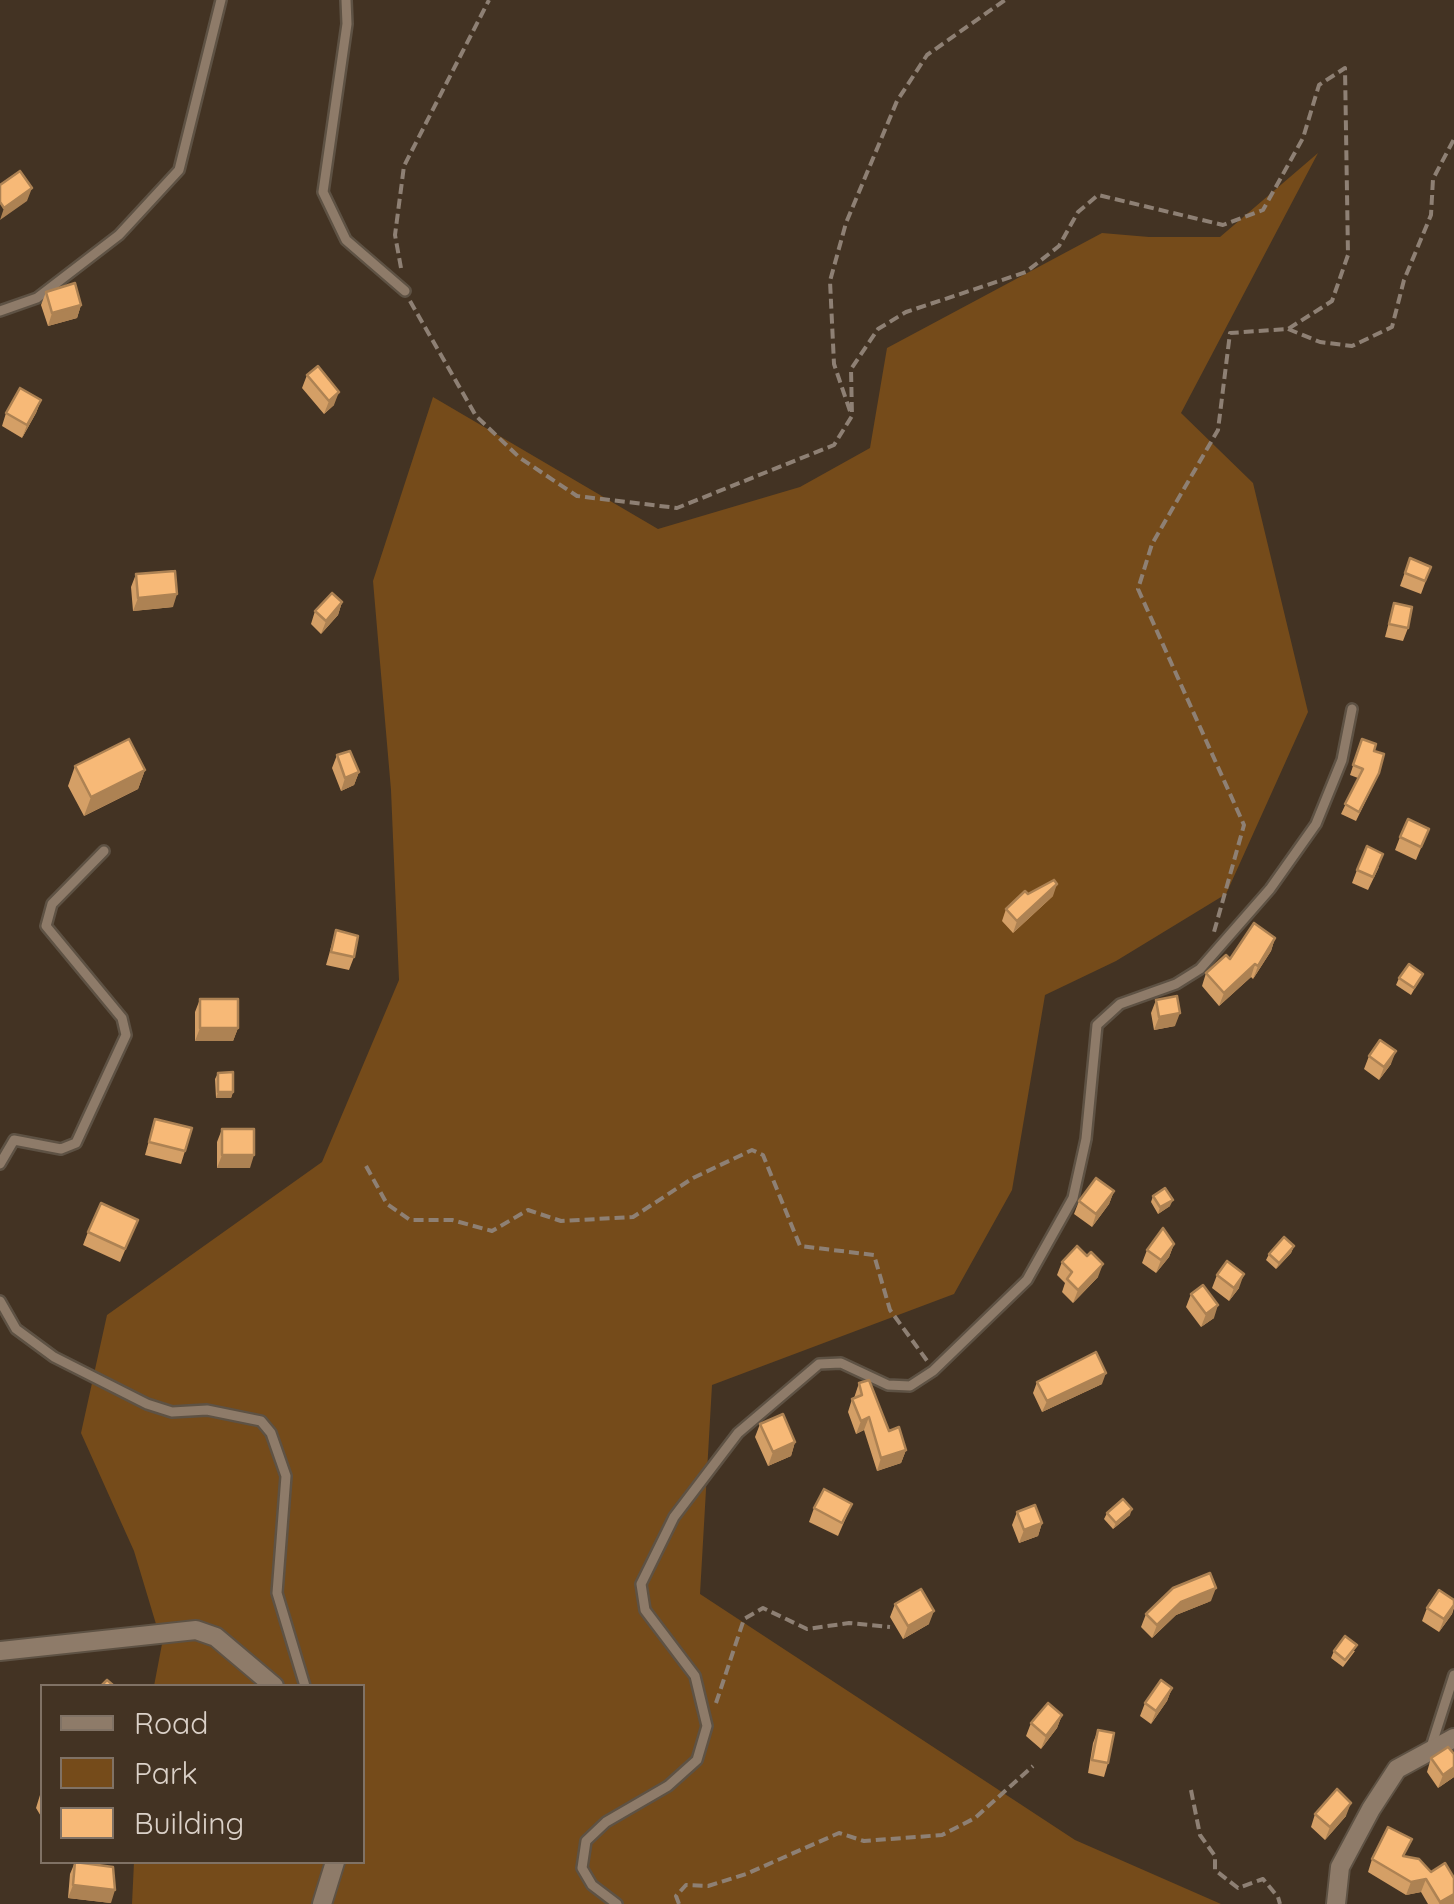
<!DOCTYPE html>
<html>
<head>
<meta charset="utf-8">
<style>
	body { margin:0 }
	#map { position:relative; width:1454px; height:1904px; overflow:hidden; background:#433323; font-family:Quicksand,sans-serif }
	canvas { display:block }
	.legend { position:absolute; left:40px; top:1684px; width:325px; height:180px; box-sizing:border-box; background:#433323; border:2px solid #807265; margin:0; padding:12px 18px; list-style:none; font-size:30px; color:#dbd1c8 }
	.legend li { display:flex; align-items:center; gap:20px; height:50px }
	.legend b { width:50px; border:2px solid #807265 }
</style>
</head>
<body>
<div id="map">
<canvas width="1454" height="1904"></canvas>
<ul class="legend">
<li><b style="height:12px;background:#8e7b69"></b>Road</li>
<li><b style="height:28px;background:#754b1a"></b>Park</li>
<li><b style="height:28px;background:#f7b977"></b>Building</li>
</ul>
</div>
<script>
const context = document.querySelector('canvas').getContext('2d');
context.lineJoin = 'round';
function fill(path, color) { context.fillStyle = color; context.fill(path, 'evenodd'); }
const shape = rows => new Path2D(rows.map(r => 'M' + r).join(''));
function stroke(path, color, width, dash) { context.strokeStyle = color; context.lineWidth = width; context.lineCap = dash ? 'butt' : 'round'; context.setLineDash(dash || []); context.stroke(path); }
fill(shape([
	[1318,153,1181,413,1253,483,1308,712,1226,894,1116,961,1045,995,1012,1190,954,1294,712,1385,700,1594,1075,1840,1221,1904,132,1904,134,1862,362,1862,362,1686,154,1686,162,1644,134,1551,81,1433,107,1315,322,1162,399,980,391,790,373,581,433,397,658,529,800,487,870,448,887,348,1102,233,1149,237,1220,237]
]), '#754b1a');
const service = shape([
	[346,0,347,24,323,192,346,240,405,291],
	[0,311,37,298,119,235,179,170,221,0],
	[0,1164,14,1140,61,1149,76,1143,126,1035,122,1018,46,926,52,904,104,851],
	[0,1301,16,1329,54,1357,147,1404,172,1412,207,1410,261,1421,271,1433,286,1476,277,1593,305,1686],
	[1430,1750,1454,1675],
	[617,1904,592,1885,582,1868,586,1841,606,1822,668,1786,697,1760,707,1726,695,1676,645,1610,641,1584,674,1517,738,1433,819,1364,841,1363,888,1385,910,1386,933,1371,1027,1280,1073,1198,1086,1139,1097,1025,1120,1004,1176,984,1200,969,1270,889,1316,824,1342,760,1352,709]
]);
const minor = shape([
	[0,1651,196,1630,216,1637,274,1686],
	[322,1904,335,1862],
	[1336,1904,1340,1867,1371,1809,1397,1769,1454,1738]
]);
stroke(service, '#5e5244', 14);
stroke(minor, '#5e5244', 22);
stroke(shape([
	[401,268,395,235,404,166,489,0],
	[410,301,476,416,520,458,577,496,677,508,834,445,852,416,851,369,878,329,906,312,1026,272,1059,246,1078,212,1098,195,1223,225,1263,210,1303,138,1319,85,1345,68,1348,255,1332,301,1288,329,1230,333,1218,430,1152,544,1138,589,1244,825,1214,932],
	[1288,329,1320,342,1352,346,1392,327,1404,280,1431,215,1433,179,1454,139],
	[850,411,834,364,830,281,846,223,897,101,927,55,1005,0],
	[366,1166,387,1204,410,1220,452,1220,492,1231,528,1210,561,1221,633,1217,693,1178,752,1150,763,1155,800,1246,874,1255,890,1310,928,1362],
	[716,1703,744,1619,763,1608,807,1629,849,1623,890,1627],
	[1191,1790,1200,1835,1215,1856,1215,1870,1238,1888,1263,1879,1278,1897,1280,1904],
	[679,1904,676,1896,686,1885,708,1886,746,1874,839,1833,864,1841,942,1835,975,1818,1033,1766]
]), '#8e8074', 4, [10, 5]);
stroke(service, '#8e7b69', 9);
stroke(minor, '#8e7b69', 18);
fill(shape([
	[46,292,81,305,77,318,48,326,41,305],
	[307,375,334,405,324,414,302,388],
	[41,400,36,413,22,438,2,426,6,413],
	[1410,558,1431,567,1421,594,1400,586],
	[136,574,173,607,133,611,131,587],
	[342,602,338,615,321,634,311,624,315,611],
	[1394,603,1408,628,1403,641,1385,637],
	[1362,739,1374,751,1375,782,1356,821,1341,814,1358,778,1350,775],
	[337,755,359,772,354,785,341,791,332,768],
	[75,766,145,770,138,789,84,816,68,786],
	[1429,829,1416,860,1395,850,1400,837],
	[1379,867,1368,890,1352,883,1357,870],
	[1053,896,1013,933,1002,921,1006,909],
	[336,930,354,957,349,970,326,965],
	[1275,938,1271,951,1253,979,1251,977,1219,1006,1202,986,1206,973,1230,959],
	[1423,974,1411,995,1396,985,1399,978],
	[200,999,238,1028,233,1041,195,1041,195,1012],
	[1156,1000,1175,1026,1154,1030,1151,1013],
	[1369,1056,1391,1064,1379,1080,1364,1069],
	[218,1073,233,1092,231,1098,216,1098,215,1079],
	[155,1119,185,1151,181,1164,145,1155],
	[222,1129,250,1168,217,1168,217,1142],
	[1114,1191,1109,1204,1092,1227,1074,1214,1079,1201],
	[1153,1196,1170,1206,1158,1214,1151,1202],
	[138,1220,120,1262,83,1245,88,1232],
	[1174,1244,1169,1257,1156,1273,1142,1263,1147,1250],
	[1294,1246,1291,1253,1276,1269,1266,1260,1269,1254],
	[1062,1262,1098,1277,1073,1303,1062,1292,1065,1283,1057,1275],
	[1217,1275,1239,1288,1229,1301,1212,1288],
	[1191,1294,1214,1318,1201,1327,1186,1307],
	[1037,1382,1102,1384,1042,1412,1033,1393],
	[859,1383,889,1431,906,1450,901,1463,877,1471,864,1430,856,1434,848,1412,852,1399,854,1398],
	[760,1424,795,1442,791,1456,768,1466,755,1437],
	[852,1504,838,1536,809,1522,814,1508],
	[1017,1512,1042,1523,1038,1536,1019,1543,1012,1525],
	[1107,1513,1130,1515,1113,1529,1104,1519],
	[1454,1600,1454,1608,1452,1614,1439,1632,1422,1621,1427,1608],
	[1211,1601,1176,1615,1152,1638,1141,1627,1146,1614],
	[895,1604,929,1624,903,1639,890,1617],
	[1334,1651,1355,1651,1343,1667,1331,1658],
	[1172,1688,1167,1701,1151,1724,1140,1716,1145,1703],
	[1062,1715,1057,1728,1041,1749,1026,1736,1031,1723],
	[1098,1730,1108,1763,1104,1777,1088,1773,1093,1743],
	[1454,1754,1454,1777,1438,1788,1427,1772,1431,1758],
	[42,1794,42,1818,36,1808,40,1795],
	[1315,1814,1346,1816,1325,1840,1311,1827],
	[1405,1856,1454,1904,1428,1904,1421,1892,1406,1895,1368,1872,1372,1859],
	[75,1862,111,1903,68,1898,70,1874]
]), '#d49f66');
fill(shape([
	[32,188,27,201,0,220,4,208],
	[81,305,77,318,48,326,52,313],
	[339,392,334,405,324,414,329,401],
	[41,400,36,413,22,438,27,425],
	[177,594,173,607,133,611,138,598],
	[342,602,338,615,321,634,326,621],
	[145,770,138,789,84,816,91,797],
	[359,772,354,785,341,791,345,778],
	[1057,884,1053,896,1013,933,1017,921],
	[1275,938,1271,951,1253,979,1258,966],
	[1255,964,1251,977,1219,1006,1224,993],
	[1180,1013,1175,1026,1154,1030,1159,1017],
	[200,1028,238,1028,233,1041,195,1041],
	[1396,1051,1391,1064,1379,1080,1384,1067],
	[218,1092,233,1092,231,1098,216,1098],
	[222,1155,254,1155,250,1168,217,1168],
	[1114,1191,1109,1204,1092,1227,1096,1214],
	[1173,1200,1170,1206,1158,1214,1160,1207],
	[1174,1244,1169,1257,1156,1273,1161,1260],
	[1294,1246,1291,1253,1276,1269,1279,1263],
	[1103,1264,1098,1277,1073,1303,1078,1290],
	[1244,1274,1239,1288,1229,1301,1234,1288],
	[1218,1305,1214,1318,1201,1327,1206,1314],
	[1106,1373,1102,1384,1042,1412,1047,1401],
	[869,1417,864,1430,856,1434,861,1421],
	[795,1442,791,1456,768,1466,773,1452],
	[906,1450,901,1463,877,1471,881,1458],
	[1132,1509,1130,1515,1113,1529,1116,1523],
	[1042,1523,1038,1536,1019,1543,1024,1530],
	[1216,1588,1211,1601,1176,1615,1152,1638,1157,1625,1181,1602],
	[1454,1605,1452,1614,1439,1632,1444,1619],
	[934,1611,929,1624,903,1639,908,1626],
	[1172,1688,1167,1701,1151,1724,1156,1711],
	[1062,1715,1057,1728,1041,1749,1046,1736],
	[1454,1767,1454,1777,1438,1788,1443,1775],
	[1351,1803,1346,1816,1325,1840,1330,1827],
	[1426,1879,1421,1892,1406,1895,1411,1882],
	[73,1885,115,1890,111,1903,68,1898],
	[1454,1894,1454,1904,1439,1904,1440,1902]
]), '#ad8253');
const building = shape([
	[20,171,32,188,4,208,0,202,0,185,20,171],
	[75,283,81,305,52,313,46,292,75,283],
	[318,366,339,392,329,401,307,375,318,366],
	[20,388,41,400,27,425,6,413,20,388],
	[1410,558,1431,567,1425,581,1405,573,1410,558],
	[175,571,177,594,138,598,136,574,175,571],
	[332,593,342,602,326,621,315,611,332,593],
	[1394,603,1412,607,1408,628,1389,624,1394,603],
	[129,739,145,770,91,797,75,766,129,739],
	[1362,739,1376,744,1374,751,1384,754,1379,773,1359,812,1345,804,1363,769,1353,765,1362,739],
	[350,751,359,772,345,778,337,755,350,751],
	[1408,819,1429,829,1421,847,1400,837,1408,819],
	[1367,846,1383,854,1373,877,1357,870,1367,846],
	[1054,880,1057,884,1017,921,1006,909,1025,891,1028,894,1054,880],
	[1254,923,1275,938,1258,966,1255,964,1224,993,1206,973,1226,955,1230,959,1254,923],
	[336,930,358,936,354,957,331,952,336,930],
	[1409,964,1423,974,1414,988,1399,978,1409,964],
	[1177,996,1180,1013,1159,1017,1156,1000,1177,996],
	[200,999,238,999,238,1028,200,1028,200,999],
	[1380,1040,1396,1051,1384,1067,1369,1056,1380,1040],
	[233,1072,233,1092,218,1092,218,1073,233,1072],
	[155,1119,192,1128,185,1151,149,1142,155,1119],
	[222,1129,254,1129,254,1155,222,1155,222,1129],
	[1096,1178,1114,1191,1096,1214,1079,1201,1096,1178],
	[1165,1188,1173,1200,1160,1207,1153,1196,1165,1188],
	[101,1203,138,1220,125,1249,88,1232,101,1203],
	[1163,1228,1174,1244,1161,1260,1147,1250,1163,1228],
	[1284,1237,1294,1246,1279,1263,1269,1254,1284,1237],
	[1077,1246,1087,1256,1091,1252,1103,1264,1078,1290,1067,1279,1072,1272,1062,1262,1077,1246],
	[1227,1261,1244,1274,1234,1288,1217,1275,1227,1261],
	[1203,1285,1218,1305,1206,1314,1191,1294,1203,1285],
	[1096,1352,1106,1373,1047,1401,1037,1382,1096,1352],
	[869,1380,889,1431,899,1427,906,1450,881,1458,869,1417,861,1421,852,1399,862,1395,859,1383,869,1380],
	[783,1414,795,1442,773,1452,760,1424,783,1414],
	[824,1489,852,1504,842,1523,814,1508,824,1489],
	[1123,1499,1132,1509,1116,1523,1107,1513,1123,1499],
	[1035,1505,1042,1523,1024,1530,1017,1512,1035,1505],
	[1210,1573,1216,1588,1181,1602,1157,1625,1146,1614,1173,1588,1210,1573],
	[921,1589,934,1611,908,1626,895,1604,921,1589],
	[1439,1590,1454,1600,1454,1605,1444,1619,1427,1608,1439,1590],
	[1345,1636,1357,1645,1345,1660,1334,1651,1345,1636],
	[107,1680,114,1686,101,1686,107,1680],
	[1161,1680,1172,1688,1156,1711,1145,1703,1161,1680],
	[1048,1703,1062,1715,1046,1736,1031,1723,1048,1703],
	[1098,1730,1114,1733,1108,1763,1092,1760,1098,1730],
	[1448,1747,1454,1754,1454,1767,1443,1775,1431,1758,1448,1747],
	[1337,1789,1351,1803,1330,1827,1315,1814,1337,1789],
	[1388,1827,1412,1839,1403,1856,1419,1859,1431,1872,1445,1863,1454,1878,1454,1894,1440,1902,1426,1879,1411,1882,1372,1859,1388,1827],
	[75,1862,113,1867,115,1890,73,1885,75,1862]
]);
fill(building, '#f7b977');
stroke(building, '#ad8253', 2.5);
</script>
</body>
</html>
